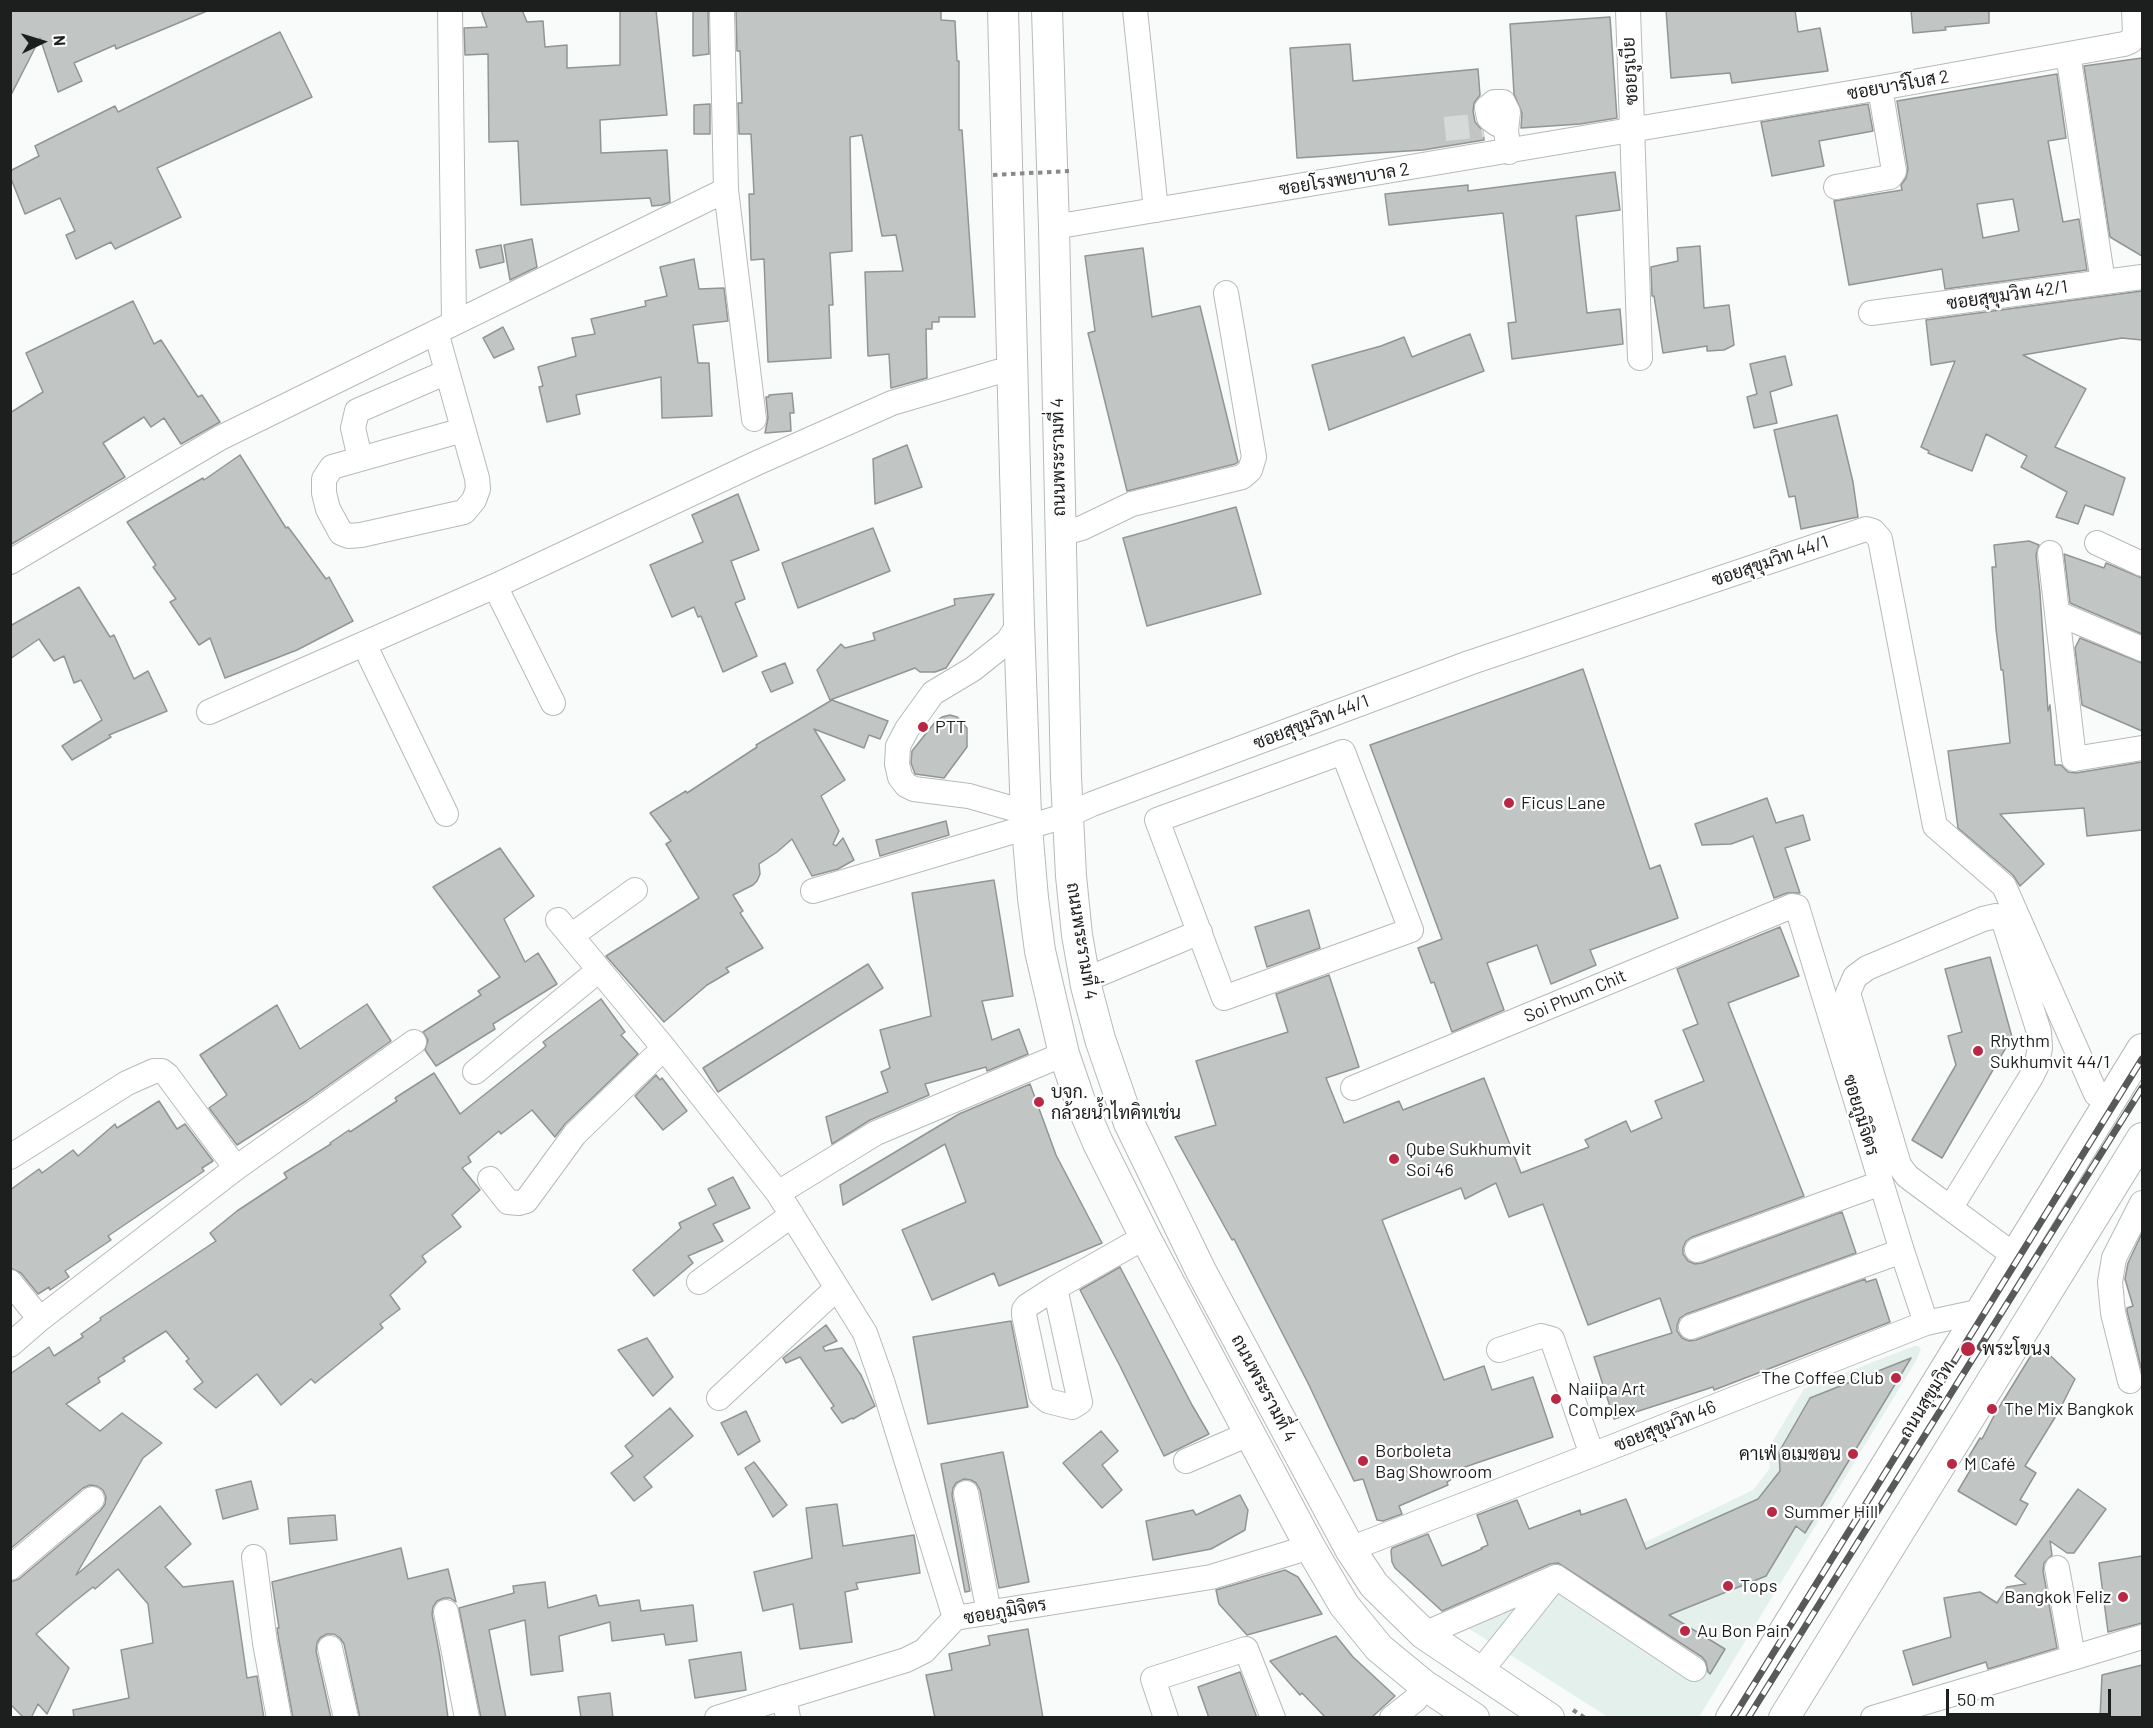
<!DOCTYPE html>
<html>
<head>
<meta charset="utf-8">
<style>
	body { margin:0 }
	#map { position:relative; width:2153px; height:1728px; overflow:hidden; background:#f8fbfa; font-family:Barlow,sans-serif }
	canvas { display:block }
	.frame { position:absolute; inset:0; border:12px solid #1d1f1e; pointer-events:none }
	.north { position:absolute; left:12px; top:12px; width:60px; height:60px; -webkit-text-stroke:4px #fff; paint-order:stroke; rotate:86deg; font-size:16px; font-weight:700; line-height:24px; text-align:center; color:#1d1f1e }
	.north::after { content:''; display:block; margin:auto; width:21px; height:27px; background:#1d1f1e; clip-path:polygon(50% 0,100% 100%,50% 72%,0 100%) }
	.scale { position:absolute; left:1946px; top:1689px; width:165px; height:27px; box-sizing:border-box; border:3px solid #1d1f1e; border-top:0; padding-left:8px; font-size:18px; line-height:21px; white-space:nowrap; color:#1d1f1e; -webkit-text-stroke:4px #fff; paint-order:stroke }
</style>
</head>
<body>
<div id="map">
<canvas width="2153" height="1728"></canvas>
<div class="frame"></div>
<div class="north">N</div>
<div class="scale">50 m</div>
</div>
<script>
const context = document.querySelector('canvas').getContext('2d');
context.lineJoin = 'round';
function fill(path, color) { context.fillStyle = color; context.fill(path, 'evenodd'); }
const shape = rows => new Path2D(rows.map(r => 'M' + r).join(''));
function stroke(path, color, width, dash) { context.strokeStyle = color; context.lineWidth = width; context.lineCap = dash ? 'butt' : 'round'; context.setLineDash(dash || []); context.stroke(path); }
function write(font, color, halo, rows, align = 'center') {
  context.font = font + ' Barlow,Sarabun,sans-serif'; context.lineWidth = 4.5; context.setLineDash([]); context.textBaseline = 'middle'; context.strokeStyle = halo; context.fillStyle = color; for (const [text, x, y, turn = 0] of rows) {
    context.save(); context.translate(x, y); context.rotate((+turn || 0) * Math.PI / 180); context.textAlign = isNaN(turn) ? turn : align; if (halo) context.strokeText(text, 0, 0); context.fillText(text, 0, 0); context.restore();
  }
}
fill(shape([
	[1914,1346,1918,1346,1921,1349,1916,1361,1699,1717,1608,1717,1457,1621,1654,1538,1753,1490,1770,1468,1768,1449,1804,1389]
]), '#e4f0ec');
const building = shape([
	[10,10,207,10,207,11,116,49,115,45,74,63,82,81,58,92,40,38,10,97,10,10],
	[481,10,522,10,527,22,543,21,545,47,567,45,567,68,620,65,620,10,656,10,667,115,600,120,601,153,667,150,670,202,662,205,652,206,650,198,521,205,518,141,489,142,488,54,465,55,464,28,487,27,481,10],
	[693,10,708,10,709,54,693,56,693,10],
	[736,10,941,10,941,20,955,21,957,61,959,61,959,130,962,130,975,317,939,317,939,322,932,322,932,329,926,329,927,378,891,388,889,354,868,356,865,272,903,271,896,235,882,236,862,135,850,137,852,251,830,253,833,305,829,305,831,358,768,362,764,259,751,260,749,194,754,194,751,134,739,134,738,103,742,103,740,51,737,51,736,10],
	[1666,10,1795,10,1798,32,1820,28,1828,71,1732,83,1730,73,1671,78,1666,10],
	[1911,10,1989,10,1989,23,1945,27,1946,30,1913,33,1911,10],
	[1610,17,1617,118,1580,124,1521,128,1522,113,1514,94,1510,24,1610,17],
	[280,32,312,97,157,168,181,217,115,249,111,242,76,259,66,235,75,231,60,198,25,214,10,176,10,171,39,156,35,146,115,106,118,112,280,32],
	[1350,44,1353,81,1478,69,1480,95,1474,103,1473,111,1475,122,1483,131,1484,140,1423,150,1297,158,1290,48,1350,44],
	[2142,58,2142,256,2110,237,2084,66,2142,58],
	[2057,74,2066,138,2048,141,2063,222,2079,219,2087,270,1945,289,1942,269,1849,285,1834,201,1902,190,1901,185,1906,178,1908,169,1897,101,2057,74],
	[2013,199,2019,231,1983,238,1977,204,2013,199],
	[710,104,710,134,694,134,694,105,710,104],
	[1868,104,1873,131,1819,141,1824,166,1772,176,1761,122,1868,104],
	[1615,172,1620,210,1576,216,1587,313,1620,309,1623,344,1512,359,1508,323,1516,322,1503,213,1389,225,1385,194,1468,185,1468,191,1615,172],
	[532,239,537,267,510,280,504,245,532,239],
	[501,245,504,262,480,268,476,250,501,245],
	[1700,246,1704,308,1729,305,1734,345,1724,350,1707,351,1707,346,1663,353,1654,296,1652,296,1651,267,1678,261,1677,248,1700,246],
	[1143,248,1152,317,1200,306,1238,462,1235,464,1127,491,1088,333,1095,331,1085,256,1143,248],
	[694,259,699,289,724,288,728,321,693,325,698,363,709,363,712,416,662,418,661,377,576,395,580,414,547,422,539,387,543,386,538,367,576,356,572,338,595,334,591,319,646,306,645,301,667,296,660,267,694,259],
	[2142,291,2142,340,2122,338,2023,355,2086,389,2055,447,2125,478,2113,515,2085,505,2078,524,2056,517,2067,492,2021,467,2027,456,1986,434,1972,471,1928,453,1929,451,1921,447,1955,361,1931,365,1926,320,2142,291],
	[133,301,154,344,161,340,198,397,202,395,220,422,181,444,164,418,151,427,144,417,103,443,125,477,10,545,10,413,43,392,26,353,133,301],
	[503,327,514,349,494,358,483,338,503,327],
	[1470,334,1484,371,1329,430,1312,365,1381,346,1404,337,1412,357,1470,334],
	[1785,356,1792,385,1770,392,1777,423,1754,428,1747,397,1757,394,1750,364,1785,356],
	[792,393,794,413,790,413,791,431,765,433,768,418,766,397,769,397,769,395,792,393],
	[1837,415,1853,482,1858,517,1801,529,1795,496,1789,497,1774,430,1837,415],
	[907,445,922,487,875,504,873,459,907,445],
	[240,455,286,528,288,527,300,543,326,579,329,577,353,621,297,650,225,678,210,638,199,645,170,602,176,599,153,567,156,565,127,522,203,478,204,480,240,455],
	[738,494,759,550,731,561,745,599,735,603,757,656,723,672,701,616,698,617,694,607,672,617,650,565,703,542,692,515,738,494],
	[1236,507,1261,594,1147,626,1123,538,1236,507],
	[873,528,890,571,798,608,782,563,873,528],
	[2029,541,2039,545,2036,555,2040,593,2048,711,2050,705,2055,765,2061,765,2068,772,2076,773,2142,762,2142,830,2087,836,2084,808,2000,814,2044,864,2020,886,2013,875,1958,828,1948,751,2010,743,2003,670,2001,670,1996,629,1992,567,1996,567,1994,545,2029,541],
	[2064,554,2104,568,2106,563,2142,578,2142,634,2070,603,2064,554],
	[79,587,110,637,114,635,134,679,148,671,167,711,109,735,111,737,72,760,62,746,102,720,81,680,74,683,64,656,54,661,39,639,10,659,10,626,79,587],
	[994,594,946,668,935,672,920,672,915,668,830,700,817,670,841,644,845,648,875,640,873,633,955,605,954,599,994,594],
	[2080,638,2142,663,2142,731,2082,705,2075,648,2080,638],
	[785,663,793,683,771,692,762,672,785,663],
	[1583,669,1650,869,1660,865,1678,918,1590,950,1596,965,1551,984,1537,945,1487,963,1504,1010,1452,1032,1434,982,1431,983,1418,948,1442,939,1370,745,1583,669],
	[832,700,888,721,880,739,869,735,864,748,814,729,845,780,821,796,839,831,833,844,836,846,843,838,854,860,838,869,812,876,792,839,777,852,759,864,760,874,757,881,753,885,733,895,743,911,740,913,763,948,726,968,729,972,707,985,664,1022,606,956,699,898,666,844,671,841,650,813,686,791,687,793,757,747,756,745,832,700],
	[950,715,957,717,967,728,967,747,944,778,915,774,911,763,912,751,936,721,942,717,950,715],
	[1767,798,1776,823,1803,815,1810,840,1785,848,1800,893,1787,893,1774,898,1753,836,1731,844,1702,845,1695,824,1767,798],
	[946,821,949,835,880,856,876,840,946,821],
	[500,848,534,896,504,919,525,962,538,953,557,984,493,1024,495,1029,436,1066,425,1050,428,1040,423,1032,481,995,478,991,500,977,433,887,500,848],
	[994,880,1013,996,982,1001,992,1040,1019,1029,1028,1054,987,1071,986,1067,925,1084,929,1095,870,1120,832,1144,826,1117,888,1092,881,1072,890,1068,880,1030,931,1016,912,893,994,880],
	[1309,910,1320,948,1267,967,1255,927,1309,910],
	[1780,927,1799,976,1728,1003,1804,1196,1692,1237,1686,1241,1683,1248,1683,1254,1688,1261,1695,1264,1702,1263,1842,1212,1856,1253,1686,1314,1680,1318,1677,1325,1677,1331,1682,1338,1689,1341,1696,1340,1865,1279,1866,1282,1876,1279,1890,1322,1714,1390,1713,1387,1614,1419,1594,1357,1672,1333,1660,1298,1588,1325,1543,1204,1509,1217,1496,1183,1465,1199,1461,1188,1382,1220,1444,1380,1484,1366,1492,1390,1533,1377,1553,1437,1459,1469,1461,1473,1447,1482,1448,1485,1399,1506,1402,1514,1383,1521,1377,1520,1363,1479,1354,1481,1309,1385,1234,1239,1232,1240,1175,1137,1216,1125,1196,1061,1288,1032,1276,994,1329,975,1359,1067,1326,1078,1344,1123,1399,1101,1403,1110,1484,1078,1521,1173,1589,1147,1585,1140,1626,1121,1631,1132,1662,1118,1655,1101,1704,1081,1683,1030,1698,1024,1677,969,1780,927],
	[1990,957,2012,1037,1942,1158,1912,1140,1956,1065,1948,1036,1962,1032,1945,969,1990,957],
	[868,964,883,988,718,1092,703,1068,868,964],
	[601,999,625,1032,621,1035,638,1054,565,1124,555,1137,532,1110,501,1134,499,1131,468,1157,471,1162,462,1168,480,1190,452,1215,461,1227,422,1256,426,1262,390,1295,400,1309,380,1324,383,1328,315,1383,311,1379,281,1405,257,1374,216,1408,194,1389,203,1382,186,1361,189,1359,166,1331,123,1358,125,1361,98,1378,100,1382,66,1404,100,1431,122,1413,162,1443,143,1458,76,1575,160,1506,191,1544,165,1567,183,1587,233,1581,247,1678,257,1676,264,1718,74,1718,73,1710,129,1698,121,1650,153,1643,148,1604,118,1569,95,1589,93,1587,74,1602,36,1634,69,1668,47,1714,38,1704,31,1718,24,1718,10,1704,10,1582,19,1579,101,1510,105,1504,106,1497,103,1490,97,1486,90,1485,83,1488,10,1549,10,1374,49,1347,54,1356,83,1337,81,1334,101,1320,100,1318,216,1241,210,1233,237,1211,287,1178,284,1173,331,1144,330,1143,349,1130,350,1132,397,1101,395,1098,434,1073,460,1114,546,1046,543,1042,601,999],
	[367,1004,391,1041,306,1101,237,1145,209,1108,227,1095,200,1055,277,1005,300,1049,367,1004],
	[656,1075,660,1080,662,1078,687,1111,663,1130,635,1096,656,1075],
	[1030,1084,1056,1155,1102,1243,999,1286,994,1273,932,1300,902,1230,966,1202,945,1144,843,1205,840,1185,959,1114,1030,1084],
	[159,1101,177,1129,185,1124,213,1161,202,1168,204,1171,108,1236,111,1240,65,1271,69,1277,50,1290,49,1287,38,1294,21,1273,10,1268,10,1190,39,1169,42,1173,73,1150,78,1156,115,1124,117,1128,159,1101],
	[733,1177,750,1208,713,1224,723,1241,688,1256,693,1263,654,1296,633,1270,681,1228,679,1223,716,1205,708,1189,733,1177],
	[2142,1233,2142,1372,2127,1311,2127,1308,2133,1306,2125,1279,2128,1263,2142,1233],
	[1120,1267,1192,1405,1209,1434,1164,1456,1120,1366,1080,1290,1120,1267],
	[1011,1321,1028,1407,928,1424,913,1337,1011,1321],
	[826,1325,837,1341,823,1347,825,1351,842,1348,861,1375,875,1406,853,1419,852,1418,842,1423,831,1408,834,1406,800,1357,786,1363,783,1358,826,1325],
	[647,1338,673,1377,653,1396,618,1350,647,1338],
	[2038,1344,2075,1379,2059,1411,2025,1466,2036,1473,2020,1500,2028,1504,2016,1525,1958,1491,1975,1462,1968,1458,1980,1438,1982,1439,1995,1414,2038,1344],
	[1911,1358,1805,1533,1796,1526,1766,1576,1669,1615,1725,1649,1710,1674,1708,1672,1706,1662,1702,1657,1558,1563,1550,1564,1442,1611,1395,1568,1392,1562,1391,1551,1392,1548,1428,1534,1442,1566,1482,1549,1481,1548,1488,1545,1477,1515,1517,1500,1529,1529,1580,1510,1581,1515,1626,1499,1646,1549,1758,1499,1780,1471,1779,1452,1810,1398,1911,1358],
	[670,1408,693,1436,644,1477,652,1487,634,1501,611,1473,633,1456,625,1446,670,1408],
	[746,1411,760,1441,738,1455,721,1423,746,1411],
	[1101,1431,1118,1451,1102,1465,1122,1490,1102,1508,1063,1463,1101,1431],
	[1003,1452,1029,1582,999,1588,980,1490,976,1483,971,1480,964,1479,956,1483,953,1488,952,1495,970,1591,965,1592,941,1464,1003,1452],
	[754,1462,787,1505,773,1517,745,1468,754,1462],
	[251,1481,258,1509,223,1519,216,1490,251,1481],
	[2078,1489,2106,1509,2074,1553,2067,1553,2050,1541,2052,1555,2044,1563,2043,1571,2057,1648,1988,1669,1986,1662,1913,1685,1903,1651,1951,1637,1944,1598,1980,1592,1997,1603,2007,1587,2026,1584,2015,1576,2078,1489],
	[1240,1495,1248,1510,1245,1530,1211,1549,1153,1560,1146,1521,1193,1510,1196,1515,1240,1495],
	[837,1504,843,1546,914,1535,920,1573,856,1583,858,1589,845,1592,852,1642,800,1649,793,1604,763,1611,754,1572,812,1558,806,1508,837,1504],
	[335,1515,337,1540,290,1544,288,1518,335,1515],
	[401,1548,408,1579,448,1569,456,1602,450,1598,444,1598,437,1601,433,1607,432,1614,440,1657,448,1718,360,1718,344,1644,340,1638,334,1634,327,1634,320,1638,317,1643,316,1651,331,1718,293,1718,279,1641,277,1628,279,1628,272,1582,401,1548],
	[2142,1556,2142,1623,2108,1632,2099,1563,2142,1556],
	[1285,1570,1298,1577,1322,1614,1247,1635,1219,1604,1216,1590,1285,1570],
	[545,1582,548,1608,596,1595,599,1606,639,1600,641,1611,693,1605,697,1641,666,1645,664,1634,612,1641,610,1622,559,1636,563,1671,531,1675,525,1620,489,1630,506,1718,481,1718,459,1608,514,1593,513,1586,545,1582],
	[1028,1629,1043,1718,935,1718,926,1675,952,1670,949,1654,990,1645,988,1636,1028,1629],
	[1336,1636,1353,1657,1395,1696,1371,1718,1326,1718,1302,1693,1300,1695,1270,1661,1336,1636],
	[741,1652,746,1690,695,1698,689,1660,741,1652],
	[2142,1665,2142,1718,2100,1718,2102,1675,2142,1665],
	[1240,1672,1257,1718,1209,1718,1198,1687,1240,1672],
	[610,1693,613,1718,581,1718,578,1697,610,1693]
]);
fill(building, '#c1c5c4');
stroke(building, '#919593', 1.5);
stroke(shape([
	[1445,129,1483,125]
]), '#d7dad9', 24, [24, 12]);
const minor = shape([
	[450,10,454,322],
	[722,10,726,190,754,419],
	[1135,10,1156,210],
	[1628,10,1640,358],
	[2068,54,2103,282],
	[1497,124,1489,118,1487,108,1494,102,1503,102,1508,112,1506,131,1509,152],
	[1836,187,1890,177,1894,171,1880,88],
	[1054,227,1880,88,2124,44,2131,41,2135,33,2134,10],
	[1871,313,2142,277],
	[436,332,477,478,478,489,474,500,464,512,361,535,349,536,341,533,328,509,324,493,324,479,332,467,463,430],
	[360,458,353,428,357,411,447,372],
	[1060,534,1082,528,1132,504,1242,477,1250,470,1254,457,1226,293],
	[2097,543,2142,564],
	[2050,553,2074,759,2142,748],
	[10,562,220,438,726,190],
	[495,586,553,703],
	[2057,613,2142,649],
	[1019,624,1008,641,973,669,933,693,907,729,898,746,897,764,900,777,906,785,914,789,969,796,1014,809,1026,816],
	[364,644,446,814],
	[209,712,495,586,759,462,892,403,997,372,1013,371],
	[1343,752,1411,930,1224,998,1157,820,1343,752],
	[813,891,1068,815,1092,804,1469,663,1866,529,1873,531,1880,539,1935,826,2004,886,2096,1094,2109,1103],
	[558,920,664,1048,778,1193,865,1333,882,1381,955,1618],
	[571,936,635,890],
	[1085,980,1200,932],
	[475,1072,599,970],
	[1353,1088,1792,906,1797,907,1902,1251,1926,1323],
	[10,1157,127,1083,154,1071,162,1071,167,1075,236,1168],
	[490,1179,508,1202,519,1203,526,1201,575,1134,664,1048],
	[778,1193,876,1133,1064,1054],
	[1951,1207,2031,1077,2036,1067,2040,1048,2039,1032,2006,928,2004,922,1996,916,1983,919,1867,968,1855,977,1848,993,1899,1165,1907,1176,1919,1185,2015,1256],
	[1697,1250,1881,1183],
	[10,1282,40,1319],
	[699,1282,792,1215],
	[1055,1288,1080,1402,1072,1407,1048,1401,1041,1395,1024,1315,1024,1310,1027,1306,1055,1288,1145,1237],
	[1691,1327,1902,1251],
	[10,1345,40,1319,236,1168,414,1042],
	[1499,1350,1541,1336,1552,1339,1592,1455],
	[2130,1381,2113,1313,2110,1282,2114,1258,2142,1203],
	[719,1398,837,1288],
	[1186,1461,1251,1433],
	[966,1493,989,1613],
	[1350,1549,1592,1455,1926,1323,1982,1311],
	[254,1557,265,1643,279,1718],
	[10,1568,92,1499],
	[2057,1568,2073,1657],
	[1556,1577,1694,1669],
	[446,1612,467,1718],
	[1424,1634,1556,1577],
	[330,1648,346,1718],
	[1480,1672,1555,1578],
	[784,1697,788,1718],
	[717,1718,906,1660,924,1651,955,1618,1211,1577,1310,1547],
	[1166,1718,1153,1679,1246,1649,1273,1718],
	[1392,1718,1415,1700,1424,1685],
	[1873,1718,2142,1637]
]);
const major = shape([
	[1003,10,1019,624,1026,816,1033,898,1040,951,1064,1054,1080,1101,1098,1143,1145,1237,1310,1547,1344,1605,1379,1648,1424,1685,1474,1718],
	[1047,10,1054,227,1066,777,1071,876,1077,935,1086,986,1100,1039,1129,1123,1201,1271,1350,1549,1374,1585,1424,1634,1549,1718],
	[1731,1718,2142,1049],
	[1784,1718,2142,1138]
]);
stroke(minor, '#b6bab9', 26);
stroke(major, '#b6bab9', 32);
stroke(shape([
	[1573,1710,1585,1718]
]), '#888a89', 4, [4.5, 4.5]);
stroke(minor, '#fff', 24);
stroke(major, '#fff', 30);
const rail = shape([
	[1733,1718,2142,1059],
	[1748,1718,2142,1088]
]);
stroke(rail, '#575a59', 7);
stroke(rail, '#fff', 4.5, [14]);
stroke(shape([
	[993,175,1069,171]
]), '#888a89', 4, [4.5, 4.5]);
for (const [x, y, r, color] of [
	[923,727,6,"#b92844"],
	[1509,803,6,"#b92844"],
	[1978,1051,6,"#b92844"],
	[1039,1102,6,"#b92844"],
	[1394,1159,6,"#b92844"],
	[1968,1349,8,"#b92844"],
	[1896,1378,6,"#b92844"],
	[1556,1399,6,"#b92844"],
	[1992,1409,6,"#b92844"],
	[1853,1454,6,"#b92844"],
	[1363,1461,6,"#b92844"],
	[1952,1464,6,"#b92844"],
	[1772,1512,6,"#b92844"],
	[1728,1586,6,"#b92844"],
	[2123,1597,6,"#b92844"],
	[1685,1631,6,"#b92844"]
]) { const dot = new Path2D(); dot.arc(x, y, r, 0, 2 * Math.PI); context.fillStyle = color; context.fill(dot); stroke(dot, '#fff', 2); }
write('18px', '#1d1f1e', '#fff', [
	["ซอยรูเบีย",1630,71,-93],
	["ซอยบาร์โบส 2",1898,85,-10],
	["ซอยโรงพยาบาล 2",1344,179,-9],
	["ซอยสุขุมวิท 42/1",2007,295,-8],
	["ถนนพระรามที่ 4",1058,457,-91],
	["ซอยสุขุมวิท 44/1",1770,561,-19],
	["ซอยสุขุมวิท 44/1",1311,722,-21],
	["ถนนพระรามที่ 4",1082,941,81],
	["Soi Phum Chit",1575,996,-23],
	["ซอยภูมิจิตร",1861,1115,73],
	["ถนนพระรามที่ 4",1264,1388,62],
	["ถนนสุขุมวิท",1927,1399,-58],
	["ซอยสุขุมวิท 46",1665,1426,-22],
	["ซอยภูมิจิตร",1005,1611,-10]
]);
write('18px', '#1d1f1e', '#fff', [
	["PTT",935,727],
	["Ficus Lane",1521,803],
	["Rhythm",1990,1041],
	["Sukhumvit 44/1",1990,1062],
	["บจก.",1051,1092],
	["กล้วยน้ำไทคิทเช่น",1051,1113],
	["Qube Sukhumvit",1406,1149],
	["Soi 46",1406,1170],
	["พระโขนง",1982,1349],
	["The Coffee Club",1884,1378,"right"],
	["Naiipa Art",1568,1389],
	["Complex",1568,1410],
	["The Mix Bangkok",2004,1409],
	["Borboleta",1375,1451],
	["Bag Showroom",1375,1472],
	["คาเฟ่ อเมซอน",1841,1454,"right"],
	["M Café",1964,1464],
	["Summer Hill",1784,1512],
	["Tops",1740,1586],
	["Bangkok Feliz",2111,1597,"right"],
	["Au Bon Pain",1697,1631]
], 'left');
</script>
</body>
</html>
